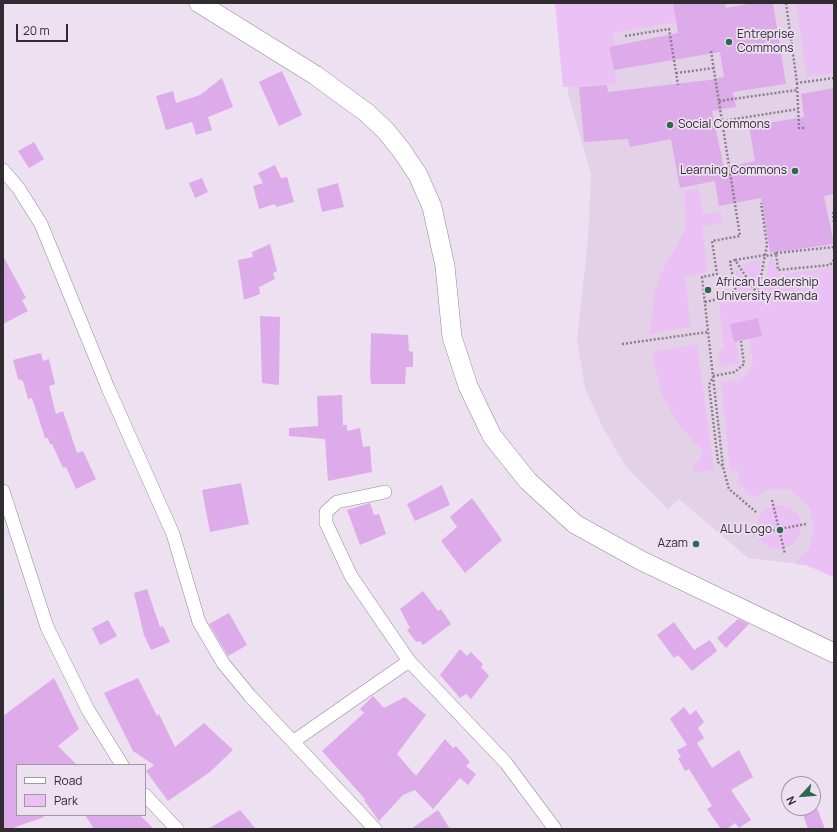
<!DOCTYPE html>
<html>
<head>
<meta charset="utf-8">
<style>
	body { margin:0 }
	#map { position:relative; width:837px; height:832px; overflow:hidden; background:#ede0f0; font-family:Manrope,sans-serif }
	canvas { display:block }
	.frame { position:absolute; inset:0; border:4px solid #312c32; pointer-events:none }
	.legend { position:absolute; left:16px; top:764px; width:130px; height:52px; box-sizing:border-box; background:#ede0f0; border:1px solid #a298a4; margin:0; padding:5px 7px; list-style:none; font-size:12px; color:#312c32 }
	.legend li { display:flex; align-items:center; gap:8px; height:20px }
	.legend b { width:20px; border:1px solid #a298a4 }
	.north { position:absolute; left:781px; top:776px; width:40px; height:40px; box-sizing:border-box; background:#ede0f0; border:1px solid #a298a4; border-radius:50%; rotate:244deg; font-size:11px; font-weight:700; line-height:16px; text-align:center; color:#312c32 }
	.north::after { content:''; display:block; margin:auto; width:14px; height:18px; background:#2d6750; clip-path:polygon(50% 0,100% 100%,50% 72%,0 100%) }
	.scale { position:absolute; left:16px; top:24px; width:52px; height:18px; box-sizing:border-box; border:2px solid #312c32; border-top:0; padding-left:5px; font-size:12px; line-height:14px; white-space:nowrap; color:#312c32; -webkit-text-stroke:3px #ede0f0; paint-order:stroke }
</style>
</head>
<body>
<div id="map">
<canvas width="837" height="832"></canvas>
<div class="frame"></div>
<ul class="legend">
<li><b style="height:5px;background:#fff"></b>Road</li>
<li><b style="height:11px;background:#ebc0f4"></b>Park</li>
</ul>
<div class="north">N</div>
<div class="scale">20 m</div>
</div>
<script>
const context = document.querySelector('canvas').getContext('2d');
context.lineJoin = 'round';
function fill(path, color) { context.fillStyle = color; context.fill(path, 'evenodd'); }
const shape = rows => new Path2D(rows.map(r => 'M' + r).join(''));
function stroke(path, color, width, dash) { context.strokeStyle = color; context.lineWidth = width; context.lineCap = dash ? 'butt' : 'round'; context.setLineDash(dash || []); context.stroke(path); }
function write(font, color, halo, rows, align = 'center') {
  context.font = font + ' Manrope,sans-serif'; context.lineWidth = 3.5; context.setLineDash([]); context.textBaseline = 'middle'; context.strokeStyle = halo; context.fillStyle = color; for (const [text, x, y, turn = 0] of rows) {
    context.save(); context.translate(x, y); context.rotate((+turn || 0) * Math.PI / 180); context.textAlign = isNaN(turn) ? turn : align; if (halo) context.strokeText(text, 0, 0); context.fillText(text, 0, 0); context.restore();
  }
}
fill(shape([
	[562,3,834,3,834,577,806,565,748,558,679,499,668,509,627,468,603,428,585,388,577,341,588,239,591,174,568,94,562,31]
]), '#e3d2e7');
fill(shape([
	[555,3,673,3,676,22,612,33,616,46,609,47,617,84,563,87],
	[796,3,834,3,834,73,807,77],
	[699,188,703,214,721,212,723,222,702,227,707,272,685,277,691,327,649,334,655,292,661,274,686,228,684,191],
	[773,257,778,275,834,267,834,577,806,565,795,564,809,548,814,530,810,509,791,489,768,489,753,498,735,480,740,479,738,470,730,471,721,382,740,379,747,374,753,363,749,339,762,336,758,318,730,324,734,342,737,342,739,363,720,368,718,350,724,349,719,303,740,297,735,266,758,297,762,296,770,259],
	[761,260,757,288,742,264],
	[697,344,714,469,696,472,692,469,704,453,676,421,661,392,652,352],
	'757 527a22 22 0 1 1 44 0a22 22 0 1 1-44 0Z'
]), '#ebc0f4');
fill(shape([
	[673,3,725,3,726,8,754,3,773,3,786,84,733,92,736,107,712,111,724,168,755,161,749,126,804,117,801,94,834,88,834,194,824,196,834,244,770,253,761,198,719,206,715,181,680,188,671,139,630,147,628,139,584,142,579,87,607,85,608,92,709,80,724,77,720,52,614,70,609,47,678,33],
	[282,71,302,115,279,126,259,82],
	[222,78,233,107,208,117,212,130,196,135,192,122,166,130,156,96,173,91,176,103,200,95],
	[34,142,44,159,29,168,18,151],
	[275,165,281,178,287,177,294,202,276,207,275,204,259,209,253,186,263,183,258,173],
	[202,178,208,192,195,198,189,183],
	[338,183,344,207,322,212,317,189],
	[270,244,277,271,273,273,275,279,259,287,260,294,244,300,238,260,253,257,252,252],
	[3,256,26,298,22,300,28,311,3,324],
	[260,316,280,317,279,385,262,383],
	[758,318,762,336,734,342,730,324],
	[371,333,408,335,409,351,413,352,413,367,406,367,405,384,371,384,370,375],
	[41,353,43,361,49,359,55,384,49,386,56,414,63,411,77,453,83,451,96,479,76,489,66,467,63,468,52,444,50,444,48,438,45,438,32,398,28,399,23,381,18,379,13,360],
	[342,395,343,425,347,425,347,431,360,428,363,447,370,446,372,472,328,481,325,439,289,436,289,428,318,426,317,396],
	[241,483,249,524,210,532,202,490],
	[442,485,450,505,415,521,407,504],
	[472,498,502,540,465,573,441,541,457,527,450,517],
	[370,503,374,515,379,514,386,534,360,545,347,510],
	[147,589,160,627,163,626,170,642,151,650,144,635,134,593],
	[423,591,438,611,441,609,451,624,423,645,420,641,416,642,407,630,410,628,400,609],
	[229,613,247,645,228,656,209,624],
	[738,619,749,624,726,648,717,638],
	[108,620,117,636,100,645,92,628],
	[674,622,694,650,710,640,717,651,692,671,678,655,674,658,657,635],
	[460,649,467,656,471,652,483,664,481,667,489,676,471,699,466,694,460,698,440,675],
	[54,678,79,729,58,746,77,765,17,765,17,815,44,815,44,817,10,829,3,829,3,716],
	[138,678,157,716,159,714,175,747,204,723,233,750,210,772,168,801,146,771,154,765,133,751,104,693],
	[373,696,384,708,405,697,426,715,397,754,416,776,445,739,453,748,456,746,470,762,466,766,476,774,468,785,460,778,433,809,415,790,403,795,379,821,364,800,365,799,322,751,364,713,360,709],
	[684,707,690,715,696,710,704,722,698,728,704,738,697,743,712,768,739,750,753,777,731,790,751,820,739,828,735,823,727,829,721,829,707,809,712,806,689,769,685,771,678,758,681,757,677,750,687,745,670,719],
	[801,808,817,808,825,829,808,829],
	[240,810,256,829,208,829],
	[438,810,450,829,411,829],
	[85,815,140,815,154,829,94,829]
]), '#ddabe9');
const street = shape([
	[3,170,19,189,41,224,108,388,173,534,199,622,223,663,250,696,375,829],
	[3,491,47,627,88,710,122,765],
	[385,492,337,502,326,512,326,523,351,576,409,661,506,763,555,829],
	[294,741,409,661],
	[145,795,177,829]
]);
const secondary = shape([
	[199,3,315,75,367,113,386,131,402,151,418,175,432,207,445,266,452,337,468,386,492,436,528,481,575,524,640,560,834,653]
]);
stroke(street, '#948997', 14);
stroke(secondary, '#948997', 20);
stroke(shape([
	[786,3,797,83,834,78],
	[625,36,669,29,678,85],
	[711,51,740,236,712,241,717,274,702,277,723,467,729,489,756,512],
	[676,73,714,68],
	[797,83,799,128,806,128],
	[719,101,797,90],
	[722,121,798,109],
	[834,213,833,213,834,224],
	[776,253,834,247],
	[735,260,765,255,770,256,776,253,778,270,830,265,834,260],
	[705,302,732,296,736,293,730,262,735,260,757,293,758,292,767,245,761,203],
	[622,344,708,332],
	[713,376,735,372,744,364,741,341],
	[712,379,709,385,718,462,723,466],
	[772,500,785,554],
	[753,534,806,524]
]), '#88808a', 2.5, [2, 2]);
stroke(street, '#fff', 13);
stroke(secondary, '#fff', 19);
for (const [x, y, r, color] of [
	[729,42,4,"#2d6750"],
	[670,125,4,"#2d6750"],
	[795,171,4,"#2d6750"],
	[708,290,4,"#2d6750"],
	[780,530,4,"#2d6750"],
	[696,544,4,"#2d6750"]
]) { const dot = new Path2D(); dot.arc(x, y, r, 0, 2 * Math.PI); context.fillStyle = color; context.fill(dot); stroke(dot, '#ede0f0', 1.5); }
write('12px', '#312c32', '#ede0f0', [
	["Entreprise",737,35],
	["Commons",737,49],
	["Social Commons",678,125],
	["Learning Commons",787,171,"right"],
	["African Leadership",716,283],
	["University Rwanda",716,297],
	["ALU Logo",772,530,"right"],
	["Azam",688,544,"right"]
], 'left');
</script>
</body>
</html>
